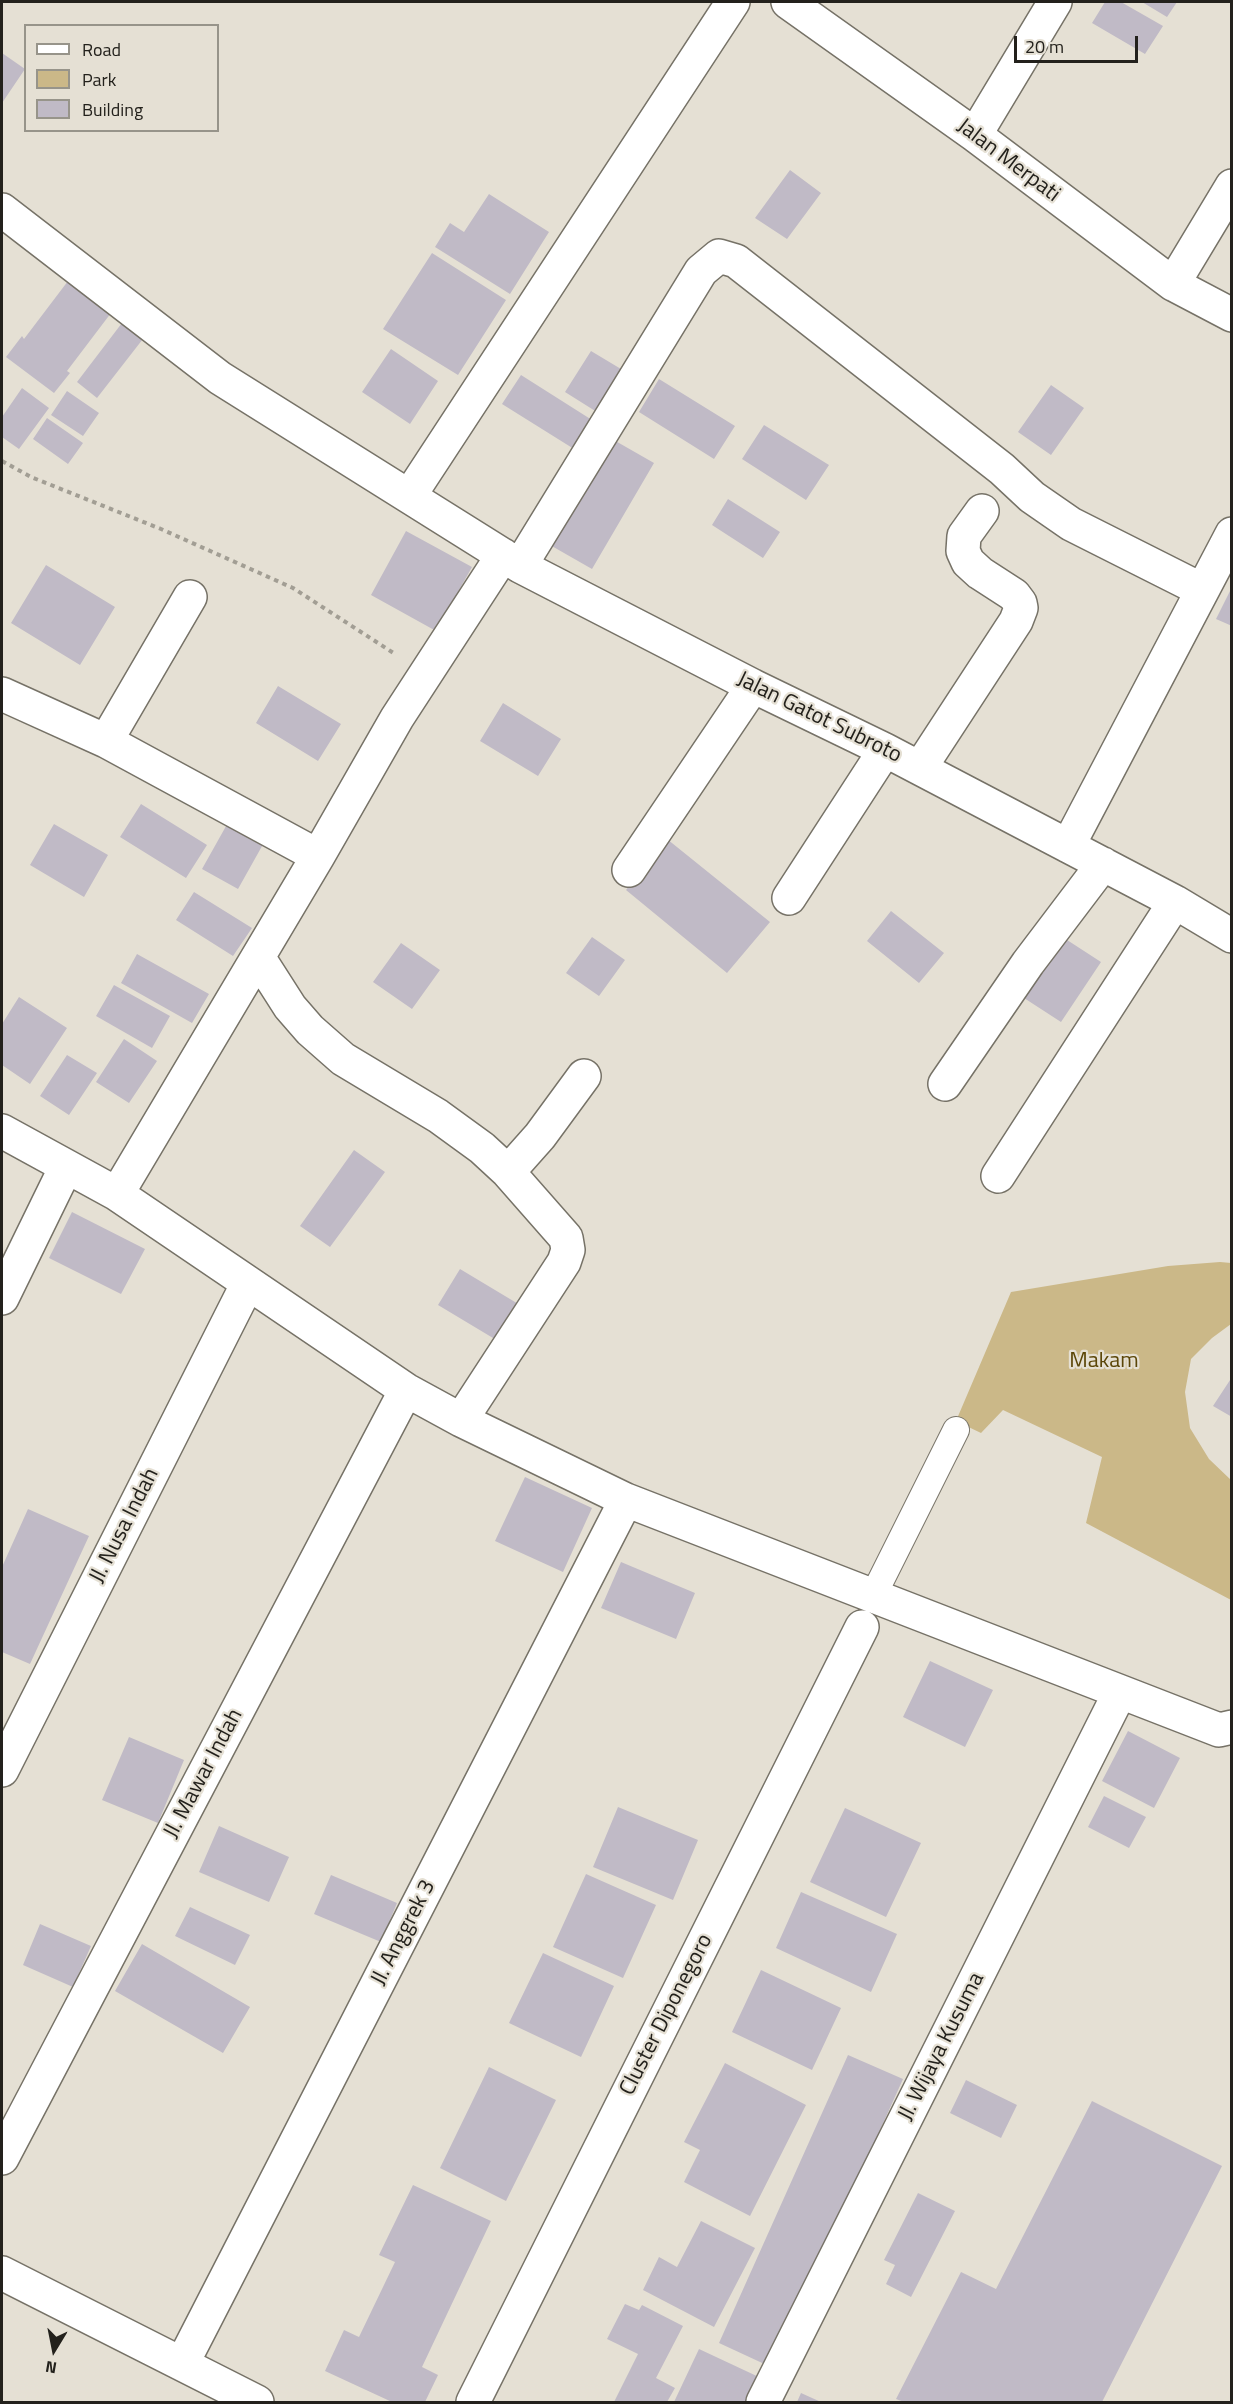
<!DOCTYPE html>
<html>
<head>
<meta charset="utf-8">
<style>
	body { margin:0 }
	#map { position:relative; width:1233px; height:2404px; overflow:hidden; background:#e5e0d4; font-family:"Titillium Web",sans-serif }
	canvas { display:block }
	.frame { position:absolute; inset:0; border:3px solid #23211c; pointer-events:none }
	.legend { position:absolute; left:24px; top:24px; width:195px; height:108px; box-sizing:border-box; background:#e5e0d4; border:2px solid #97948a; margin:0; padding:8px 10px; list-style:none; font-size:18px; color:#23211c }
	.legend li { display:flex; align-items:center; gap:12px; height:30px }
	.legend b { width:30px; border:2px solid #97948a }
	.north { position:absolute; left:24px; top:2320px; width:60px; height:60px; -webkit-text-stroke:4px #e5e0d4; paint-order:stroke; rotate:190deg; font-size:16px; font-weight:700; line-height:24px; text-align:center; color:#23211c }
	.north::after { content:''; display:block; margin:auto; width:21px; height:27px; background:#23211c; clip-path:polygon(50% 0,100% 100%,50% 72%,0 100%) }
	.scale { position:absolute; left:1014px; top:36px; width:124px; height:27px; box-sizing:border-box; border:3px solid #23211c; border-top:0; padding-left:8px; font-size:18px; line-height:21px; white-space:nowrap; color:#23211c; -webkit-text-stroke:4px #e5e0d4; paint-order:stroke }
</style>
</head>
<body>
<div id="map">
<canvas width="1233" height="2404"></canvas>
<div class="frame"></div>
<ul class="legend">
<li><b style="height:8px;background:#fff"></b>Road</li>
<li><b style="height:16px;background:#cbb888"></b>Park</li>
<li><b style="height:16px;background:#c0bac6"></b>Building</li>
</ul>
<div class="north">N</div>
<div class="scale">20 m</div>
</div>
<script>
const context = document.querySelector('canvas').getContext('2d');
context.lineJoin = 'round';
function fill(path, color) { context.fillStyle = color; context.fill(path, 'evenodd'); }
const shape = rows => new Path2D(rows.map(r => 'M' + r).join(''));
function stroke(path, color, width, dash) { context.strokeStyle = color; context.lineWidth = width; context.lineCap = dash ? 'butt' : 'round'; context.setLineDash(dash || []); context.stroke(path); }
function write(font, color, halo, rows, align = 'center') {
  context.font = font + ' "Titillium Web",sans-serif'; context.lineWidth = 4.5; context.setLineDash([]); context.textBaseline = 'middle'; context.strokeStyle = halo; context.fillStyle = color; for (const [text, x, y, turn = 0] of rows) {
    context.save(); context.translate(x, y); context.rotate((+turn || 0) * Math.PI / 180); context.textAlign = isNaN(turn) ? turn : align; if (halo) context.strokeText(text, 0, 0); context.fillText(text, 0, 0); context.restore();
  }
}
fill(shape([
	[1220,1262,1231,1263,1231,1324,1212,1338,1191,1359,1185,1392,1190,1428,1209,1459,1231,1480,1231,1600,1086,1523,1102,1457,1003,1410,981,1433,956,1421,1011,1292,1168,1266]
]), '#cbb888');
fill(shape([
	[1105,2,1121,2,1163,26,1145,54,1092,23],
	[1142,2,1177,2,1167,17],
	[2,53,25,69,2,103],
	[790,170,821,193,787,239,755,218],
	[489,194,549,232,510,294,435,247,450,223,464,232],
	[432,253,506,300,458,375,383,329],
	[68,281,111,313,67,371,70,373,54,393,6,357,22,336,24,339],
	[125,319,146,335,97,398,77,382],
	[391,349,438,381,410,424,362,392],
	[591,351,626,372,600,414,565,392],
	[521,375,592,420,574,449,502,404],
	[659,379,735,426,714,459,639,412],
	[1051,385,1084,408,1051,455,1018,432],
	[22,388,49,408,19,449,2,437,2,417],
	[67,391,99,413,83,436,51,415],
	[47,418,83,443,68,464,33,439],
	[764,425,829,465,806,500,742,459],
	[612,439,654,463,592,569,550,545],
	[728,499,780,532,763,558,712,525],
	[406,531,472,567,436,631,371,595],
	[46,565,115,607,80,665,11,623],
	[1232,587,1232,626,1216,619],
	[278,686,341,724,318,761,256,723],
	[503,703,561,739,538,776,480,741],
	[141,804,207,845,186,878,120,837],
	[230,819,266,839,238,889,202,869],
	[54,824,108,855,84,897,30,865],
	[667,839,770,922,727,973,626,890],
	[194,892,252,928,233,956,176,920],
	[891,911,944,953,919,983,867,941],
	[592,937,625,960,599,996,566,973],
	[1064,938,1101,962,1061,1022,1024,998],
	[401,943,440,970,412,1009,373,982],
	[137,954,209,994,192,1023,121,983],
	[114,985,170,1016,152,1048,96,1016],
	[19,997,67,1028,30,1084,2,1065,2,1024],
	[124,1039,157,1061,129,1103,96,1082],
	[67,1055,97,1073,69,1115,40,1096],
	[354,1150,385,1172,330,1247,300,1226],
	[72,1212,145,1249,121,1294,49,1258],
	[460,1269,520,1305,498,1341,438,1305],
	[1232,1377,1232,1417,1213,1406],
	[525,1477,592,1508,563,1572,495,1541],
	[28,1509,89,1536,30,1664,2,1652,2,1567],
	[621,1562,695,1593,676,1639,601,1608],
	[930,1661,993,1690,965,1747,903,1717],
	[1128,1731,1180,1758,1154,1808,1102,1781],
	[129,1737,184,1760,158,1823,102,1800],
	[1104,1796,1146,1817,1129,1848,1088,1827],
	[618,1807,698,1840,673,1900,593,1867],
	[845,1808,921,1843,886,1917,810,1882],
	[219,1826,289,1857,269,1902,199,1872],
	[586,1874,656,1905,623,1978,553,1947],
	[331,1875,397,1903,381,1942,314,1914],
	[801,1892,897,1934,871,1992,776,1948],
	[190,1907,250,1935,235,1965,175,1936],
	[40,1924,91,1946,73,1987,23,1965],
	[142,1944,250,2007,223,2053,115,1991],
	[543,1953,614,1986,581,2057,509,2023],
	[761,1970,841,2008,812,2070,732,2032],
	[848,2055,903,2079,773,2368,719,2343],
	[725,2063,806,2105,750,2216,684,2182,700,2150,684,2142],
	[489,2067,556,2100,506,2201,440,2168],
	[966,2080,1017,2105,1001,2138,950,2113],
	[1092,2101,1222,2166,1102,2402,904,2402,896,2399,961,2272,996,2289],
	[413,2185,491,2221,422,2367,438,2375,425,2402,392,2402,325,2371,344,2330,359,2337,395,2262,379,2255],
	[918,2193,955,2211,911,2297,886,2284,895,2265,884,2260],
	[701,2221,755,2248,714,2327,643,2290,659,2257,677,2267],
	[625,2304,639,2310,642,2305,683,2326,656,2378,675,2388,667,2402,614,2402,638,2354,607,2339],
	[699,2349,761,2378,750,2402,674,2402],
	[801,2393,821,2402,797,2402]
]), '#c0bac6');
const lane = shape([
	[873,1596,956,1430]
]);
const street = shape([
	[788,2,975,135,1173,284,1232,315],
	[975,135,1055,2],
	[2,210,220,378,520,566,753,686,885,750,1175,902,1232,936],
	[1173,284,1232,186],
	[410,495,733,2],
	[520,566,701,271,719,256,736,261,1002,469,1032,497,1071,524,1202,590],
	[2,694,106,741,318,856],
	[106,741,190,597],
	[920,768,1016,621,1021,608,1020,603,1014,595,980,573,968,562,963,551,964,536,982,511],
	[1068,846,1232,534],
	[629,870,753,686],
	[789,898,885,750],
	[258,957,290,1007,310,1030,343,1059,438,1116,482,1148,508,1172,566,1238,568,1250,564,1262,461,1420],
	[945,1084,1028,963,1103,864],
	[2,1131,117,1194,406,1390,461,1420,626,1500,1219,1730,1232,1727],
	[508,1172,540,1136,584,1076],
	[998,1176,1175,902],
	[117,1194,318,856,397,718,503,555],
	[2,1298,66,1167],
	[2,1770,248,1283],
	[2,2158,406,1390],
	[2,2273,257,2402],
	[182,2364,626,1500],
	[473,2402,862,1627],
	[763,2402,1120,1692]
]);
stroke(lane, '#767267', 28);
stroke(street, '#767267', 36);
stroke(shape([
	[2,461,31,477,161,529,293,588,395,654]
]), '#a29e94', 4, [4.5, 4.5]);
stroke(lane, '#fff', 26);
stroke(street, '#fff', 33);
write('22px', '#23211c', '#e5e0d4', [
	["Jalan Merpati",1008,161,37],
	["Jalan Gatot Subroto",819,718,26],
	["Jl. Nusa Indah",125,1526,-63],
	["Jl. Mawar Indah",204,1774,-62],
	["Jl. Anggrek 3",404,1933,-63],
	["Cluster Diponegoro",667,2015,-63],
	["Jl. Wijaya Kusuma",942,2047,-63]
]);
write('22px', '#5b4608', '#e5e0d4', [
	["Makam",1104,1362]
]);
</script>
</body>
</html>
